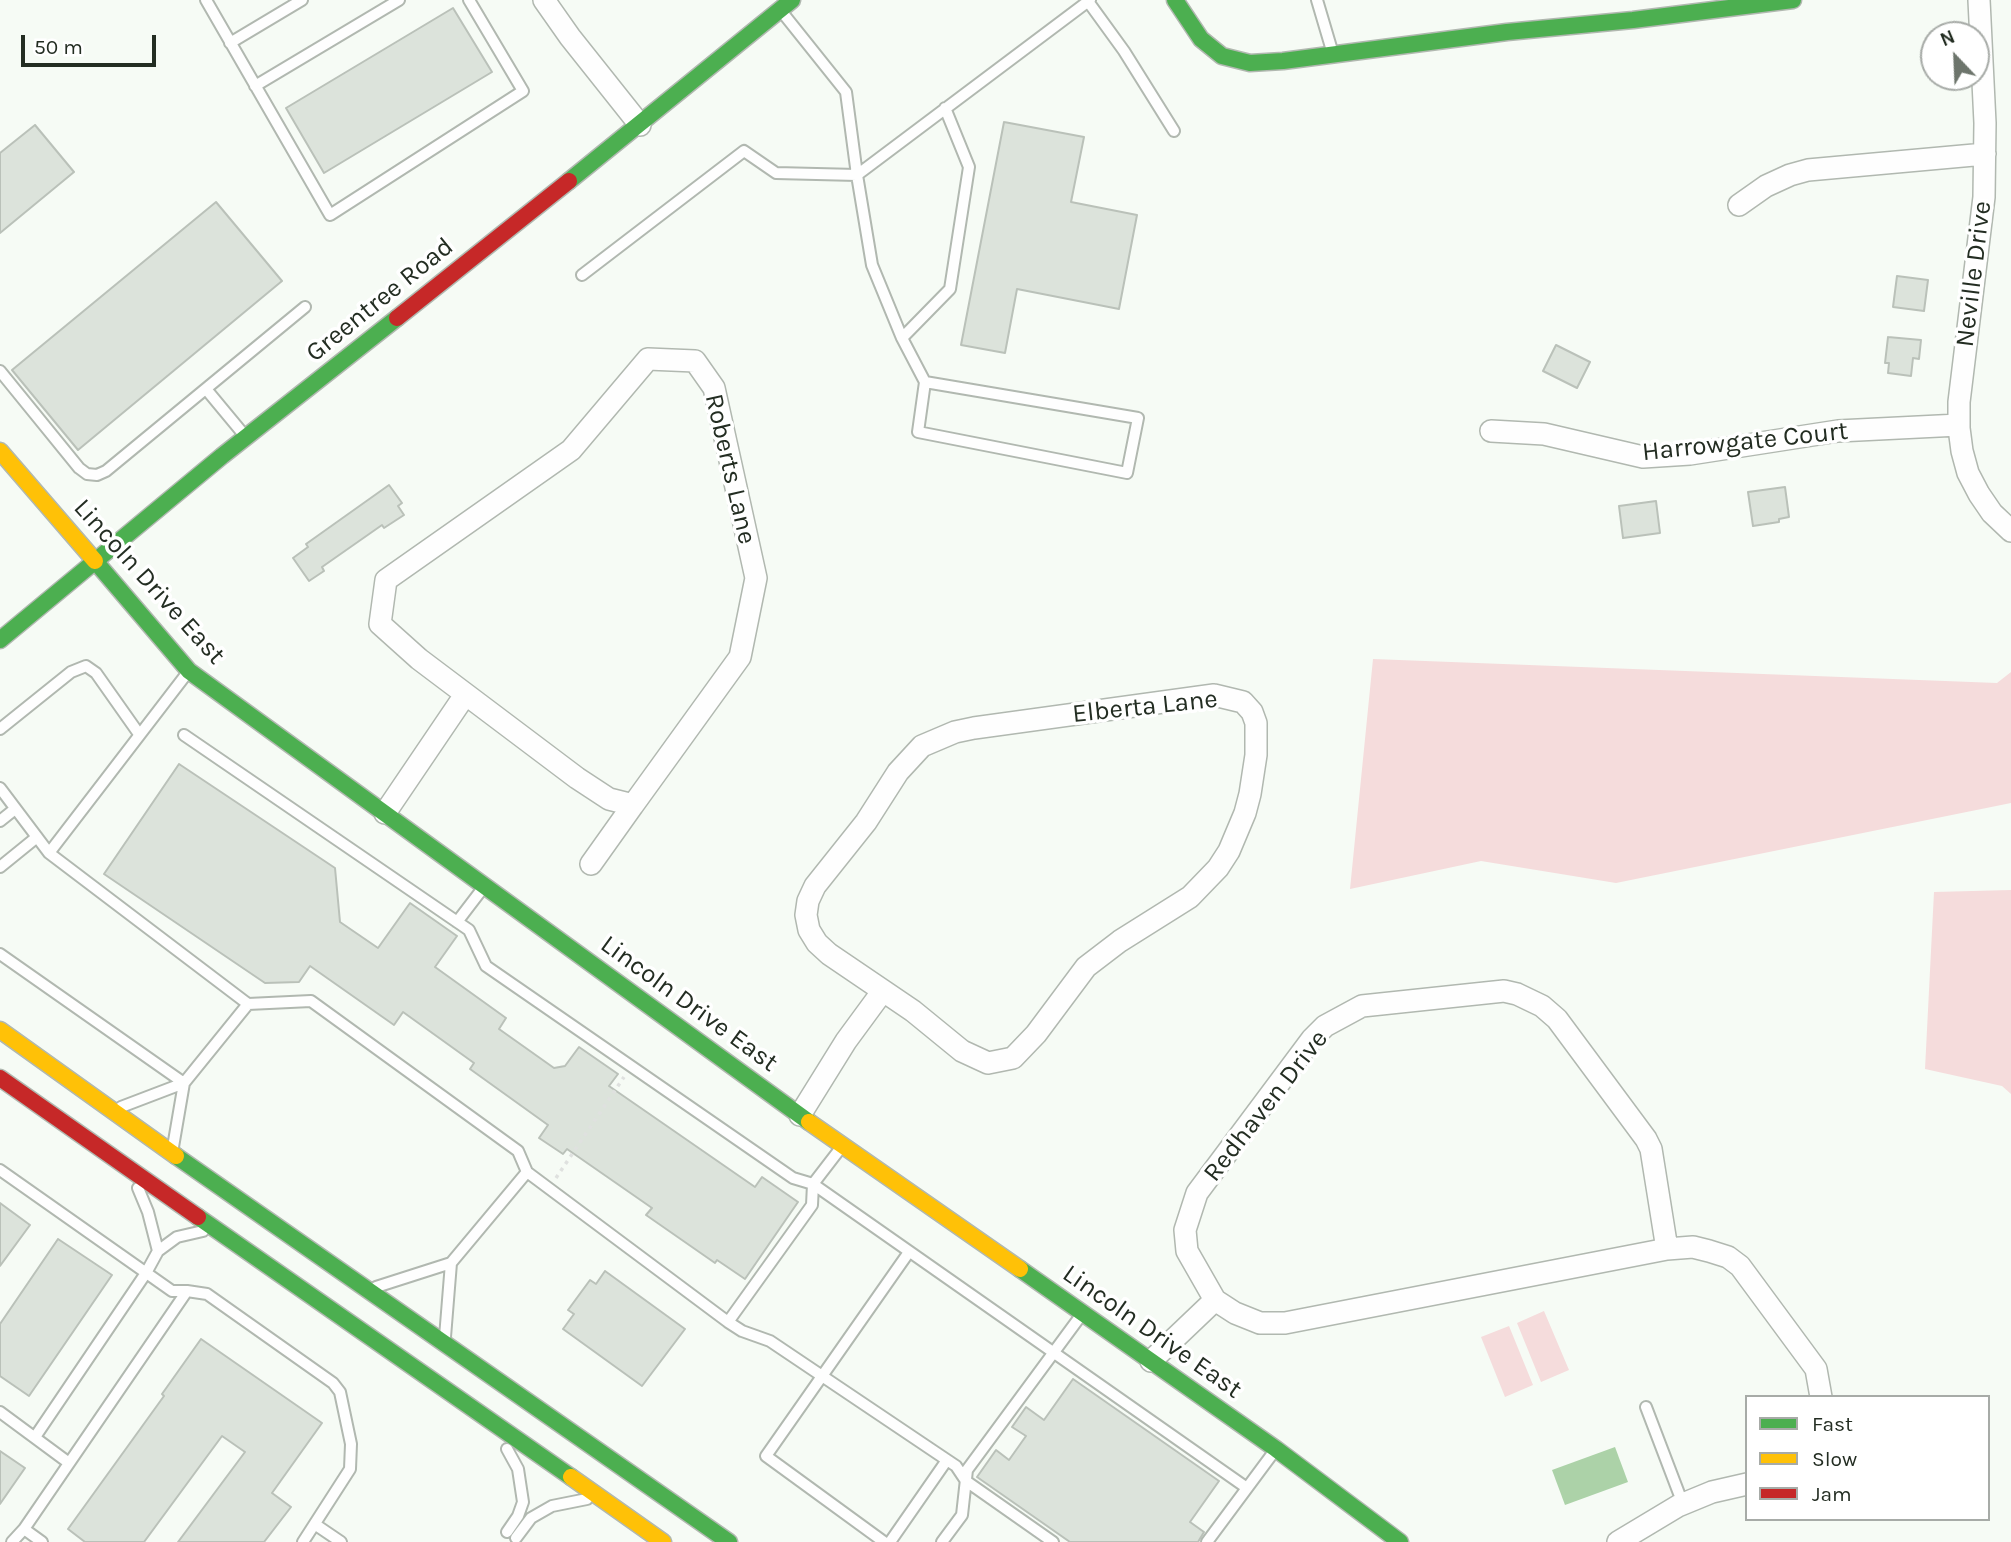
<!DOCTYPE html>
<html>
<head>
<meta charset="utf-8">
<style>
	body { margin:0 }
	#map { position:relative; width:2011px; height:1542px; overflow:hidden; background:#f6fbf5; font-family:Karla,sans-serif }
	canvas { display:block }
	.legend { position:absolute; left:1745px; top:1395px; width:245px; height:126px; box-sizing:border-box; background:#fff; border:2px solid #a7aba7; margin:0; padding:9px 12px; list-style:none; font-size:21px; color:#232d22 }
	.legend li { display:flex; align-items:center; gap:14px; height:35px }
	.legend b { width:35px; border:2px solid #a7aba7 }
	.north { position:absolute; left:1920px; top:21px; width:70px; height:70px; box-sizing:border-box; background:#fff; border:2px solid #a7aba7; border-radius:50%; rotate:337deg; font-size:19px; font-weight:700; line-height:28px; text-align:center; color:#232d22 }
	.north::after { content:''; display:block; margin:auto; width:24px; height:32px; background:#6d756c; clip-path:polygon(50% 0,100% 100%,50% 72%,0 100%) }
	.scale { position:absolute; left:21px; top:35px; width:135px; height:32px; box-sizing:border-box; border:4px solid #232d22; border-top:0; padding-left:9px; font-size:21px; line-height:24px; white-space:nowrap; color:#232d22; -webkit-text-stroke:5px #fff; paint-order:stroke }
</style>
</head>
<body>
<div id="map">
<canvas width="2011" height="1542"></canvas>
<ul class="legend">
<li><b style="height:9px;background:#4caf50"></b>Fast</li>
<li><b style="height:9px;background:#ffc107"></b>Slow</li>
<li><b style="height:9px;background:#c62828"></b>Jam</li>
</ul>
<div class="north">N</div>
<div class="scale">50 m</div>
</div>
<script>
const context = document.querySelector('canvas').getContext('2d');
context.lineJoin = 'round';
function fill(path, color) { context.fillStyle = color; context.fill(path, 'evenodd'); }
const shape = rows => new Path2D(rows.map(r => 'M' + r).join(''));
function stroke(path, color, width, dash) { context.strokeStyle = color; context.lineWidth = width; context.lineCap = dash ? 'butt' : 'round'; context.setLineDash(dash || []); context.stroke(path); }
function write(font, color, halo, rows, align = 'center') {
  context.font = font + ' Karla,sans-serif'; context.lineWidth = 7; context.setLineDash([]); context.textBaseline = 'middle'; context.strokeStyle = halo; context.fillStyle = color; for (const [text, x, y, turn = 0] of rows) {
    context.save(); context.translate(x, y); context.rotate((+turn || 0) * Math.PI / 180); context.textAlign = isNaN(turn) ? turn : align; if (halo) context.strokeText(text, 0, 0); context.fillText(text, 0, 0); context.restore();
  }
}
fill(shape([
	[1373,659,1997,683,2011,672,2011,803,1616,883,1481,861,1350,889],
	[2011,890,2011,1094,2002,1086,1925,1069,1934,892],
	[1544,1311,1569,1370,1541,1382,1517,1323],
	[1509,1326,1533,1385,1505,1397,1481,1337]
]), '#f5dcdc');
fill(shape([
	[1615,1447,1628,1482,1565,1505,1552,1470]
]), '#acd2a8');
const building = shape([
	[453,8,492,72,324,173,286,108,453,8],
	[1004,122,1084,137,1071,202,1137,215,1119,309,1017,289,1005,353,961,345,1004,122],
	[35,125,74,172,0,233,0,153,35,125],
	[216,202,282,281,78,450,12,370,216,202],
	[1897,276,1928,280,1924,311,1893,307,1897,276],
	[1888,337,1921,340,1919,359,1913,358,1911,376,1888,373,1889,363,1885,363,1888,337],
	[1556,345,1590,362,1577,388,1543,371,1556,345],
	[389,485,402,503,398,506,404,515,384,528,382,525,322,567,324,571,309,581,293,558,308,547,306,544,389,485],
	[1785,487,1789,517,1779,519,1779,522,1753,526,1748,492,1785,487],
	[1656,501,1660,533,1623,538,1619,506,1656,501],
	[179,764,335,868,340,922,378,948,410,903,457,936,435,967,506,1018,499,1029,554,1068,565,1066,579,1047,618,1074,609,1086,755,1187,762,1177,798,1202,745,1279,717,1260,715,1263,646,1215,652,1208,567,1149,563,1154,539,1138,548,1125,470,1069,474,1063,403,1012,394,1025,310,966,299,982,265,983,104,874,179,764],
	[0,1203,30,1225,0,1266,0,1203],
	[58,1239,112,1275,29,1396,0,1376,0,1324,58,1239],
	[605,1271,685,1329,642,1386,563,1329,574,1314,568,1310,590,1280,596,1284,605,1271],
	[201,1339,322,1423,272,1493,291,1507,264,1542,178,1542,245,1452,222,1436,144,1542,85,1542,68,1529,164,1396,162,1394,201,1339],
	[1073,1379,1219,1481,1190,1522,1204,1532,1198,1542,1070,1542,977,1477,996,1450,1009,1460,1026,1436,1012,1427,1026,1407,1044,1420,1073,1379],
	[0,1451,25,1468,0,1504,0,1451]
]);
fill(building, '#dce3db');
stroke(building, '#bac1b9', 2);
const lane = shape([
	[206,0,330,215,523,91,469,0],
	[1087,0,1124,51,1174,131],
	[1317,0,1333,54],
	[782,12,846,92,857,175,1090,0],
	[230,43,302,0],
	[255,86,399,0],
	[582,275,744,151,776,173,857,175,872,265,902,338,925,382,918,432,1127,473,1138,418,925,382],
	[902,338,950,289,969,167,945,108],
	[0,371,79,468,87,474,97,475,106,471,305,307],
	[206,389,245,436],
	[0,729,71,672,86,666,96,673,139,734],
	[184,735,469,930,486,966,793,1178,813,1184,1247,1488],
	[0,788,49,853,248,1004,311,1001,518,1151,527,1172,728,1322,742,1331,770,1341,947,1460,956,1466,966,1481,1053,1542],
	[0,821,15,809],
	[49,853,188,672],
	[0,867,37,837],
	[457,922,483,888],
	[0,954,184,1083],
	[121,1107,184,1083],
	[173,1147,184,1083,248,1004],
	[0,1170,172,1291,187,1291],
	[138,1188,148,1212,158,1251],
	[376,1287,451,1263,527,1172],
	[728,1322,812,1205,813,1184,843,1145],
	[445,1337,451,1263],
	[1646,1407,1683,1504],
	[0,1412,69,1463],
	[35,1437,146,1273,158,1251,177,1237,203,1231],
	[507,1449,518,1469,523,1502,518,1516,507,1532],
	[316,1525,341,1542],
	[516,1538,531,1518,552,1506,587,1499],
	[12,1542,24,1529],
	[42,1542,24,1529,187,1291,207,1294,333,1383,340,1392,351,1444,350,1469,303,1542],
	[884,1542,766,1456,909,1252],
	[890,1542,947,1460],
	[942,1542,962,1515,967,1470,1082,1314],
	[1207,1542,1276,1449]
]);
const street = shape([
	[544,0,570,37,640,125],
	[1979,0,1985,123,1984,197,1959,402,1959,428,1962,451,1968,473,1979,494,1992,513,2011,531],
	[1739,205,1766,186,1790,175,1808,170,1985,154],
	[648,359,695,361,714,388,756,578,740,657,633,805,609,799,577,778,419,659,380,624,386,580,571,450,648,359],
	[1491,431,1544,434,1643,457,1690,454,1838,431,1959,425],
	[1214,695,1243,702,1252,712,1256,723,1256,755,1250,794,1245,813,1229,851,1218,868,1190,897,1120,941,1086,967,1036,1034,1013,1058,988,1063,962,1051,913,1011,829,954,817,943,809,930,806,915,808,901,815,886,866,822,898,772,922,746,955,732,974,728,1214,695],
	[385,813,465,695],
	[591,864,633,805],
	[800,1115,846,1041,882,992],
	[1667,1249,1651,1149,1646,1139,1557,1019,1542,1006,1517,994,1504,991,1362,1006,1325,1026,1312,1039,1197,1193,1185,1230,1187,1251,1215,1300,1235,1313,1260,1323,1285,1323,1667,1249,1693,1247,1709,1251,1728,1257,1740,1266,1816,1369,1821,1397],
	[1151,1361,1215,1300],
	[1618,1542,1678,1506,1712,1492,1747,1484]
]);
const fast = shape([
	[1175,0,1201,39,1222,56,1250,63,1283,61,1507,32,1633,20,1793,0],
	[569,181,792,0],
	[95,561,189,671,809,1122],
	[0,640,222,456,397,318],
	[176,1156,729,1542],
	[198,1217,571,1477],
	[1020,1269,1276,1449,1400,1542]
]);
const slow = shape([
	[0,451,95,561],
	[0,1030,176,1156],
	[809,1122,1020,1269],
	[571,1477,663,1542]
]);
const jam = shape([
	[397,318,569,181],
	[0,1078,198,1217]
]);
stroke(lane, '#b1b8b0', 14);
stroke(street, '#b1b8b0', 24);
stroke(fast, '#b1b8b0', 19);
stroke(slow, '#b1b8b0', 19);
stroke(jam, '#b1b8b0', 19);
stroke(shape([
	[556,1178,624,1077]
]), '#dfe1df', 3.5, [3.5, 5]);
stroke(lane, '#fefefe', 10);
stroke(street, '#fefefe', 21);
stroke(fast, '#4caf50', 16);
stroke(slow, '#ffc107', 16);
stroke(jam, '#c62828', 16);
write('26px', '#232d22', '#fff', [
	["Neville Drive",1974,274,-83],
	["Greentree Road",380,300,-39],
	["Harrowgate Court",1745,442,-6],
	["Roberts Lane",730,469,77],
	["Lincoln Drive East",149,582,48],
	["Elberta Lane",1145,707,-6],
	["Lincoln Drive East",689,1004,36],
	["Redhaven Drive",1266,1106,-52],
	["Lincoln Drive East",1152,1332,35]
]);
</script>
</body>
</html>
